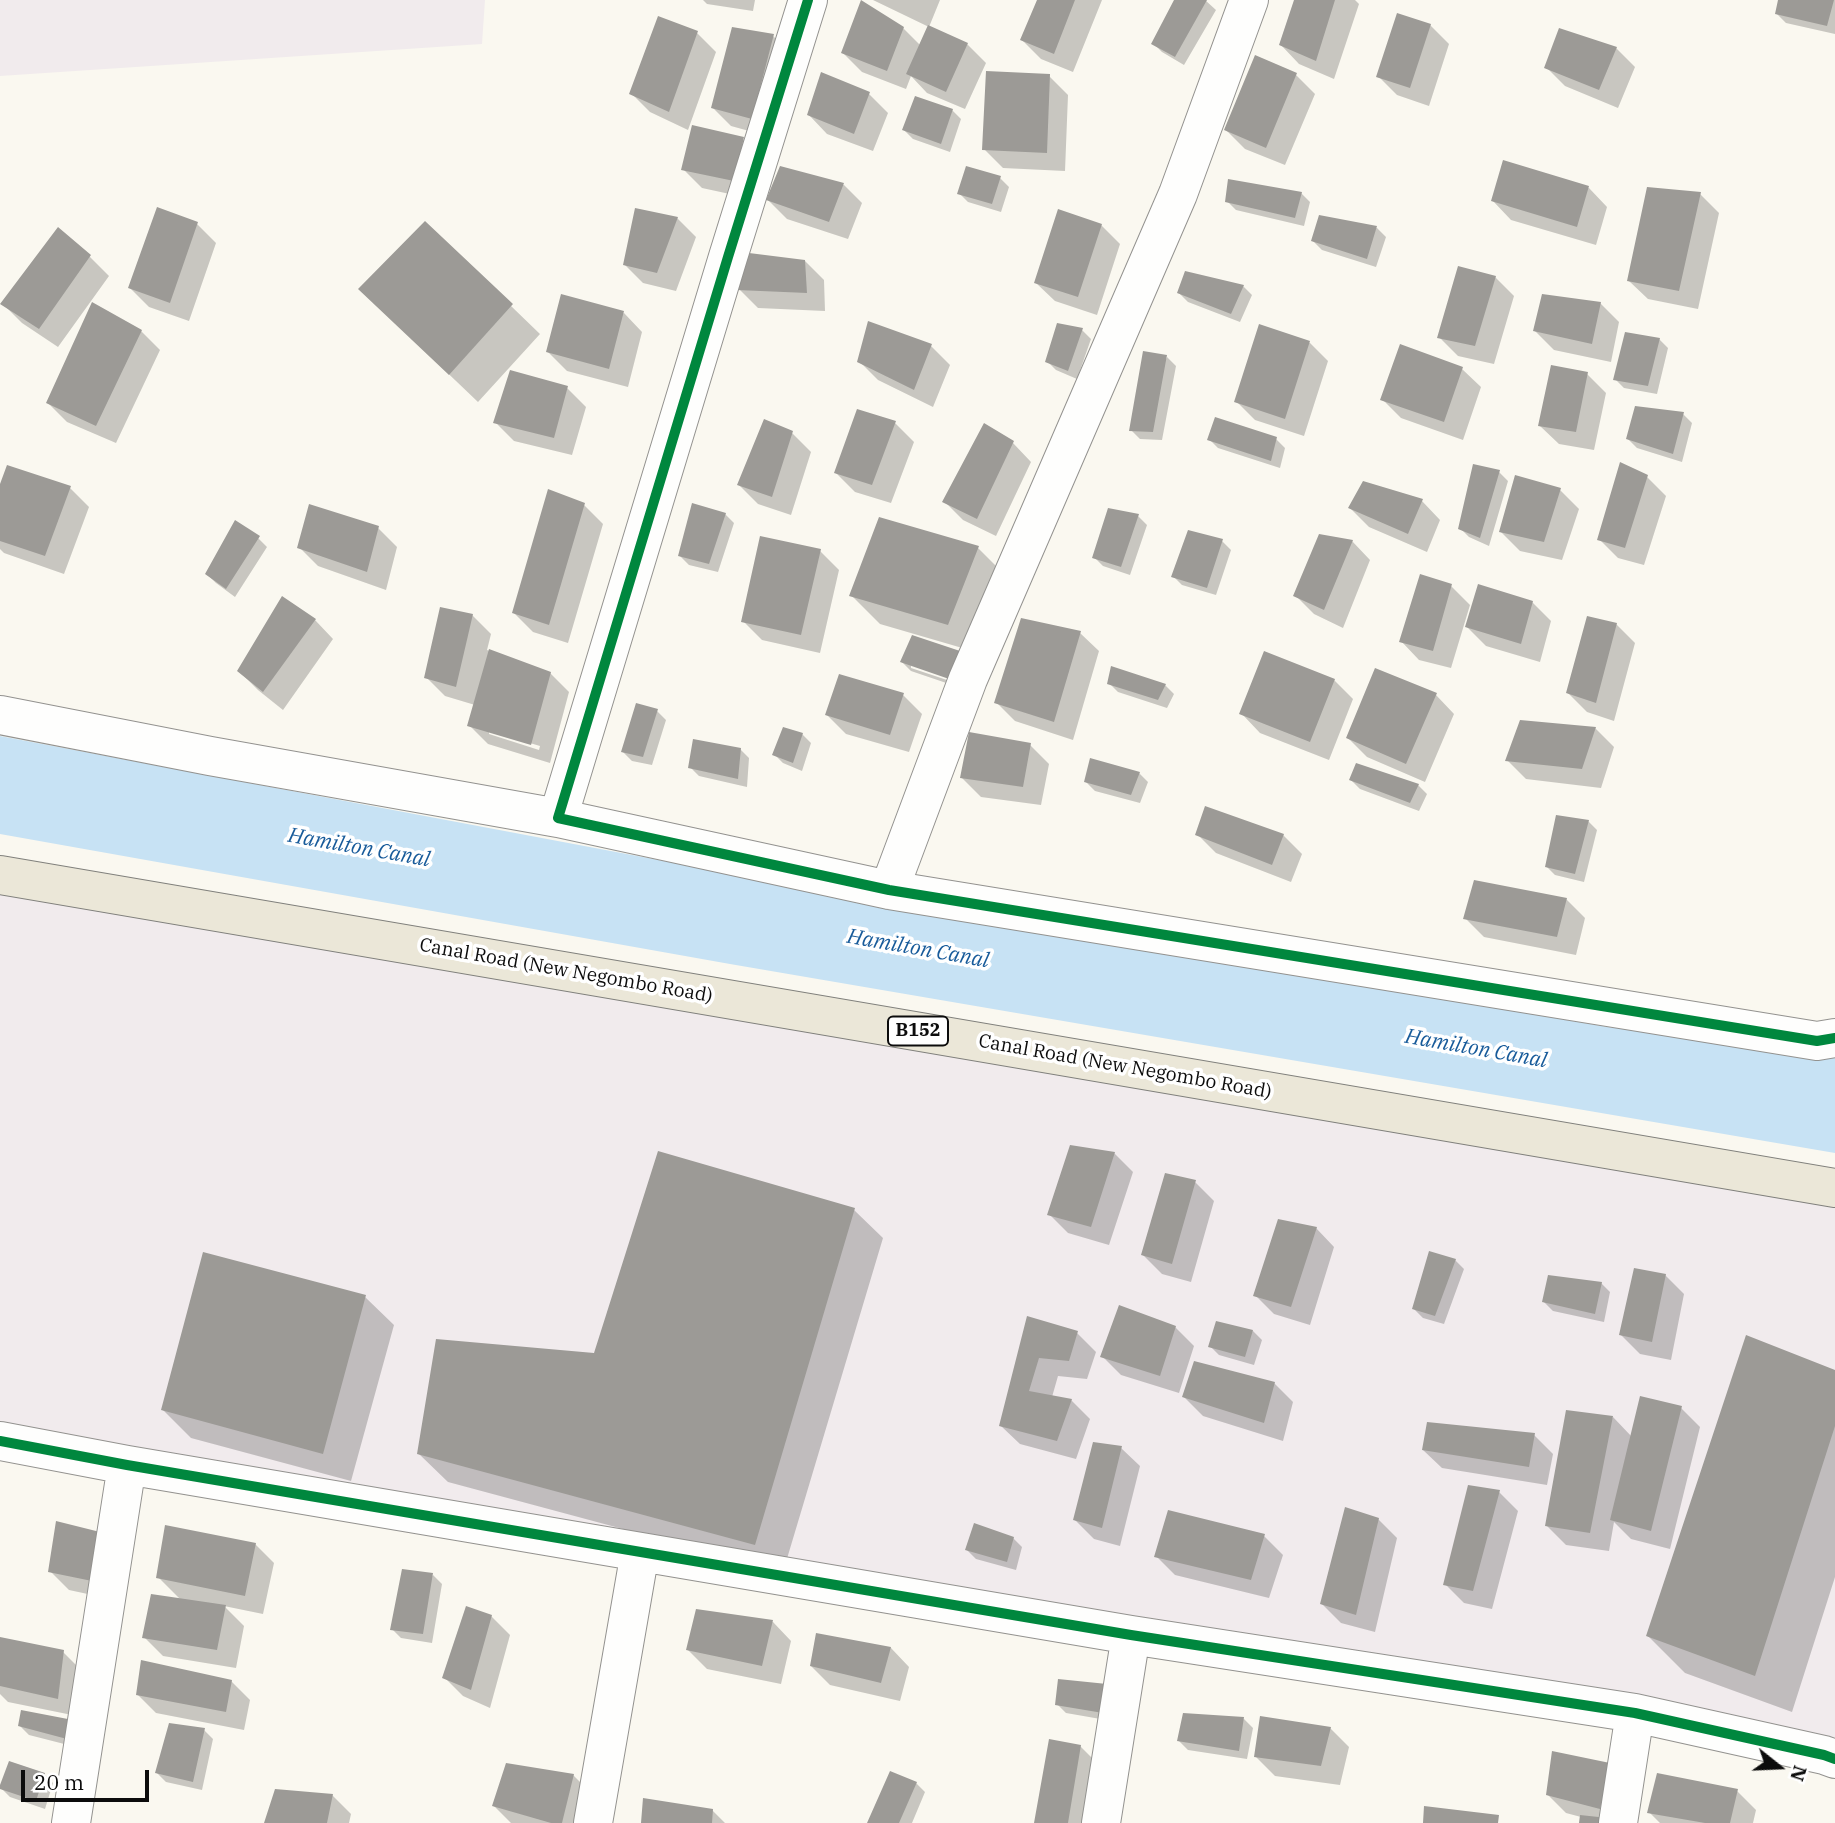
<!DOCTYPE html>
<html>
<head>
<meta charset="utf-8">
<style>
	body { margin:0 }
	#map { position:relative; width:1835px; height:1823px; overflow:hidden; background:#faf8f0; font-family:"IBM Plex Serif",serif }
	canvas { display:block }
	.north { position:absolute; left:1744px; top:1732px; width:70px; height:70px; -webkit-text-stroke:5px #fff; paint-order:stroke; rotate:108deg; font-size:19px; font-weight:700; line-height:28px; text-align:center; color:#0c0c0c }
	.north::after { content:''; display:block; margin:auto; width:24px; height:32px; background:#0c0c0c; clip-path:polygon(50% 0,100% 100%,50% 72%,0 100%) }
	.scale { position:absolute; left:21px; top:1770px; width:128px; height:32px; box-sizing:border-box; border:4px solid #0c0c0c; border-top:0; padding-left:9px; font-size:21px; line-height:24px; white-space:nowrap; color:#0c0c0c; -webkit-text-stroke:5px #fff; paint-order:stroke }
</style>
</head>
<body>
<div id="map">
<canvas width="1835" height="1823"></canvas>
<div class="north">N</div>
<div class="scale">20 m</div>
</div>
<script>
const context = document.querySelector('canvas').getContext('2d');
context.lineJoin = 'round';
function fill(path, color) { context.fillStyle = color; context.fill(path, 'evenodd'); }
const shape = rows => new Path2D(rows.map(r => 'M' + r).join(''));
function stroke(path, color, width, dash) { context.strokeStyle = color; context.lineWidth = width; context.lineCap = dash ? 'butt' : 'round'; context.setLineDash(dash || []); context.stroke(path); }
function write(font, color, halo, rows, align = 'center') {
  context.font = font + ' "IBM Plex Serif",serif'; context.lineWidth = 7; context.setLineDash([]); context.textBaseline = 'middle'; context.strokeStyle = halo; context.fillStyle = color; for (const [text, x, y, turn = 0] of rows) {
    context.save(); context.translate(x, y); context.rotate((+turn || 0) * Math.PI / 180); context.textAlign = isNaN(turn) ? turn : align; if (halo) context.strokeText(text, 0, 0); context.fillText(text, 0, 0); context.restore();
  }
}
fill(shape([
	[0,0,485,0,482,44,0,76],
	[0,883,1835,1197,1835,1748,0,1431]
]), '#f1ebed');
fill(shape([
	[0,736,988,922,1608,1027,1835,1054,1835,1153,730,964,0,834]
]), '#c7e2f4');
fill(shape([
	[703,0,755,0,753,11,707,4],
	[873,0,940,0,929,27,967,44,986,63,965,109,927,93,911,76,906,89,862,72,843,53,903,28,921,46,929,27],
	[1039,0,1102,0,1073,72,1041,59,1022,40],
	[1176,0,1205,0,1216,10,1184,65,1162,52,1153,43],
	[1296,0,1355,0,1359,4,1334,79,1299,64,1281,45],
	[1780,0,1835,0,1835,34,1786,23,1777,14],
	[1430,25,1449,44,1429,106,1397,95,1378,76],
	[697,33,716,52,688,130,650,112,631,93],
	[773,36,792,55,771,137,731,126,712,107],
	[1616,48,1635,67,1618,108,1565,86,1546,67],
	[1296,75,1315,94,1285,165,1245,149,1226,130],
	[1049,76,1068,95,1065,171,1003,168,984,149],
	[869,94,888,113,873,151,827,134,809,115],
	[952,110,961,119,950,152,913,139,904,130],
	[743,139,762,158,753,199,702,188,683,169],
	[1504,162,1589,188,1607,207,1596,245,1511,220,1493,201],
	[781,168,844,185,862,203,848,239,787,219,768,200],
	[1000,178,1009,187,1001,212,968,202,959,193],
	[1301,193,1310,202,1304,226,1236,210,1227,201],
	[1700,194,1719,213,1698,309,1648,299,1629,281],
	[1321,217,1377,228,1386,237,1376,267,1322,250,1313,241],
	[677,218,696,237,676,291,643,283,624,264],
	[197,224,216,243,189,321,149,307,130,288],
	[1101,225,1120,244,1097,315,1055,301,1036,283],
	[58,229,90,257,109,276,58,347,22,323,3,304],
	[805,261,824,280,825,311,758,308,739,289],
	[1495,277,1514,296,1494,364,1458,356,1439,337],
	[1243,286,1252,295,1240,322,1188,302,1179,293],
	[1600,303,1619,322,1611,362,1554,350,1535,331],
	[511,306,540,334,478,402,389,317],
	[624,313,642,332,628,387,567,371,548,352],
	[1260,326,1310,343,1328,361,1304,436,1255,420,1236,401],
	[1082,330,1091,339,1077,379,1056,370,1047,361],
	[141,331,160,350,116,443,67,422,48,403],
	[1659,339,1668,348,1657,394,1624,388,1615,379],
	[931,346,950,365,933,407,878,380,859,361],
	[1167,357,1176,366,1162,440,1140,439,1131,430],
	[1462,369,1481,387,1463,440,1401,418,1382,399],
	[1587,374,1606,393,1594,450,1559,444,1540,426],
	[567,388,586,407,572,455,514,441,495,422],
	[1683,414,1692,423,1682,462,1637,448,1628,439],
	[895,423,914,442,891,503,855,492,836,473],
	[792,433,811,452,791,515,758,504,739,485],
	[1209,439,1276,439,1285,448,1280,468,1218,448],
	[1013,443,1031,462,996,536,963,520,944,501],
	[1499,472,1508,481,1489,546,1469,537,1460,528],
	[1647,477,1666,496,1644,565,1618,558,1599,539],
	[70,488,89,507,64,574,4,553,0,549,0,490],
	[1560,490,1579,509,1562,560,1520,551,1501,532],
	[1422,501,1440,520,1427,552,1369,527,1350,508],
	[584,505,603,524,568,643,533,632,514,613],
	[725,514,734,523,718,572,689,565,680,556],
	[1138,516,1147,525,1130,575,1103,566,1094,557],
	[378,528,397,547,386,590,318,566,299,547],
	[258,538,267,547,235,597,216,583,207,574],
	[1222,541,1231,550,1216,595,1182,585,1173,576],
	[1352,541,1370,560,1343,628,1314,614,1295,595],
	[978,548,1006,576,976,652,880,624,851,595],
	[820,551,839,570,820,653,762,640,743,621],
	[1451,586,1470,605,1451,668,1419,660,1401,641],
	[1532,602,1551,621,1540,662,1486,646,1467,627],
	[472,615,491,634,487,650,550,673,569,692,550,763,488,744,469,725,475,705,445,696,426,677],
	[489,731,540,746,539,750,489,734],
	[315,620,333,639,283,710,258,690,239,671],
	[1616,624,1635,643,1614,721,1587,712,1568,693],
	[1080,633,1099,651,1073,740,1015,721,996,702],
	[913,637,962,653,971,662,961,688,911,671,902,662],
	[911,664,960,681,959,684,911,668],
	[840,676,903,695,922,714,909,752,846,734,827,715],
	[1334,680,1353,699,1329,760,1260,733,1242,714],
	[1109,683,1165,685,1174,694,1167,708,1118,692],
	[1436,695,1454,714,1425,782,1367,757,1348,738],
	[657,711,666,720,652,765,632,761,623,752],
	[1595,728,1614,747,1601,788,1526,779,1507,760],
	[802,734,811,743,802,771,783,763,774,754],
	[1030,745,1049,764,1041,805,981,797,962,778],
	[740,749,749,758,747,787,699,776,690,767],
	[1139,773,1148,782,1140,803,1095,791,1085,781],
	[1351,780,1418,785,1427,794,1419,811,1360,789],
	[1588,821,1597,830,1584,882,1555,875,1546,866],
	[1197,834,1283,835,1302,854,1291,882,1216,853],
	[1566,899,1585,918,1576,955,1484,937,1465,918],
	[659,1153,854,1210,883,1238,783,1572,448,1482,419,1454,595,1355],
	[1114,1153,1133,1172,1109,1245,1068,1233,1049,1214],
	[1195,1182,1214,1201,1191,1282,1162,1274,1143,1255],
	[1316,1228,1334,1247,1310,1325,1274,1314,1255,1295],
	[1455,1260,1464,1269,1444,1324,1423,1318,1414,1309],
	[1665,1275,1684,1294,1671,1360,1640,1354,1621,1335],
	[1601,1283,1610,1292,1604,1322,1553,1311,1544,1302],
	[365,1297,394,1325,351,1481,191,1438,163,1410],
	[1028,1318,1077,1333,1096,1352,1087,1379,1058,1376,1052,1397,1071,1400,1090,1419,1076,1459,1020,1444,1001,1426],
	[1175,1327,1194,1346,1179,1393,1121,1375,1102,1356],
	[1253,1331,1262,1340,1254,1365,1219,1355,1210,1346],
	[1835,1371,1835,1577,1792,1712,1685,1673,1648,1636],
	[1274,1383,1293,1402,1283,1441,1203,1416,1184,1397],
	[1681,1408,1700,1427,1670,1549,1631,1539,1614,1522,1609,1551,1566,1545,1547,1526,1613,1417,1632,1437],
	[1534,1435,1553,1454,1547,1485,1442,1468,1423,1450],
	[1121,1448,1140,1466,1120,1546,1094,1539,1075,1520],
	[1499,1492,1518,1511,1492,1609,1464,1603,1445,1584],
	[1378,1519,1397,1538,1375,1632,1341,1623,1322,1604],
	[100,1533,111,1599,69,1590,50,1571],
	[1264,1536,1283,1555,1269,1598,1175,1575,1156,1556],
	[1013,1538,1022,1547,1016,1570,976,1559,967,1550],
	[255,1544,274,1563,263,1614,224,1606,244,1626,236,1668,163,1656,144,1637,181,1600,158,1577],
	[433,1575,442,1584,432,1643,401,1638,392,1629],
	[697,1611,773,1622,791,1641,781,1684,707,1669,688,1650],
	[491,1616,510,1635,490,1708,463,1696,444,1677],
	[0,1639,63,1652,82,1671,77,1716,8,1702,0,1694],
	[891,1648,909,1667,900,1701,830,1685,811,1666],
	[231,1681,250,1700,244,1730,156,1713,137,1694],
	[1059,1681,1112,1721,1066,1713,1057,1704],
	[1244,1719,1253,1728,1247,1759,1188,1750,1179,1741],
	[72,1722,76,1747,29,1735,20,1726],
	[1330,1728,1349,1747,1340,1785,1275,1776,1256,1757],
	[204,1730,213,1739,202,1790,166,1782,157,1773],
	[1080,1746,1099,1765,1089,1823,1036,1823],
	[1609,1764,1619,1823,1581,1823,1581,1817,1566,1813,1547,1794],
	[44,1774,53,1783,45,1809,10,1797,1,1788],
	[573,1775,592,1794,585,1823,511,1823,494,1806],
	[916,1783,925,1792,912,1823,869,1823],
	[1737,1791,1756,1810,1753,1823,1660,1823,1649,1812],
	[332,1795,351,1814,349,1823,265,1823],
	[712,1810,725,1823,643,1823]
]), '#0003');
fill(shape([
	[861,0,904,27,887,71,841,53],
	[1037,0,1075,0,1054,54,1020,40],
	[1174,0,1207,0,1175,57,1151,44],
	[1294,0,1335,0,1316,61,1279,45],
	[1778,0,1834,0,1827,26,1775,14],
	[1397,13,1431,24,1410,88,1376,77],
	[658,16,698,31,669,112,629,94],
	[928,25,968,43,946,92,906,74],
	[732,27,774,34,752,119,711,108],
	[1559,28,1617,47,1599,90,1544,68],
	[1255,55,1297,73,1266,148,1224,130],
	[986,71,1050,74,1047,153,982,150],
	[821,72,870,92,854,134,807,115],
	[915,96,953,109,941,144,902,130],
	[692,125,744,137,734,181,681,170],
	[1503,160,1589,186,1577,227,1491,201],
	[780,166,844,183,829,222,766,200],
	[966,166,1001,176,992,204,957,194],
	[1228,179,1302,192,1295,218,1225,202],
	[1647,187,1701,192,1679,291,1627,281],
	[157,207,198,222,170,303,128,288],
	[635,208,678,217,657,273,623,265],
	[1058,209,1102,224,1078,297,1034,283],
	[1319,215,1377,226,1367,259,1311,241],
	[425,221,513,304,449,375,358,289],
	[58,227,91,255,39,329,0,304],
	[741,252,805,260,807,293,737,290],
	[1458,266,1496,276,1475,346,1437,338],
	[1185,271,1244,285,1231,314,1177,293],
	[561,294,624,311,609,369,546,352],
	[1542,294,1601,302,1592,344,1533,331],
	[92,302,142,330,96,426,46,403],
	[868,321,932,344,914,390,857,362],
	[1057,323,1083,328,1068,371,1045,362],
	[1259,324,1310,341,1285,419,1234,402],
	[1625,332,1660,338,1648,386,1613,380],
	[1400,344,1463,367,1444,422,1380,400],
	[1143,351,1167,355,1153,432,1129,431],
	[1551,365,1588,372,1576,432,1538,426],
	[510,370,568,386,554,438,493,423],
	[1635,406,1684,412,1673,454,1626,439],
	[857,409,896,421,872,485,834,473],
	[1215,417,1277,437,1271,461,1207,440],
	[764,419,793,431,772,497,737,485],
	[984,423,1014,441,977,519,942,502],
	[1620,462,1648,475,1625,548,1597,540],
	[1473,464,1500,470,1480,538,1458,529],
	[7,465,71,486,45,556,0,541,0,484],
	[1515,475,1561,488,1544,542,1499,532],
	[1363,481,1423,499,1408,534,1348,508],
	[548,489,585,503,549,625,512,613],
	[692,503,726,513,709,564,678,556],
	[309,504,379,526,367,572,297,548],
	[1108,508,1139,514,1121,567,1092,558],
	[879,517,979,546,948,625,849,596],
	[235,520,260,536,226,589,205,574],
	[1188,530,1223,539,1207,588,1171,577],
	[1319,534,1353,540,1324,610,1293,596],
	[760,536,821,549,801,635,741,622],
	[1420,574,1452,584,1433,651,1399,642],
	[1478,584,1533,601,1521,644,1465,627],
	[282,596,316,619,263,692,237,671],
	[440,607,473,614,456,687,424,678],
	[1587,616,1617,623,1596,703,1566,693],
	[1021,618,1081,631,1054,722,994,703],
	[912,635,963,652,952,680,900,662],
	[489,649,551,672,531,745,467,726],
	[1264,651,1335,679,1310,742,1239,714],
	[1111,666,1166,684,1158,700,1107,684],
	[1375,668,1437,693,1406,764,1346,738],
	[839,674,904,693,890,735,825,715],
	[636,703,658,709,643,757,621,752],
	[1520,720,1596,727,1582,769,1505,761],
	[783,727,803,733,793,763,772,755],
	[969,732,1031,743,1023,787,960,778],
	[693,739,741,748,738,779,688,768],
	[1090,758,1140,772,1131,795,1084,782],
	[1356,763,1419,784,1410,803,1349,780],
	[1205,806,1284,834,1272,865,1195,835],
	[1556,815,1589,820,1575,874,1545,867],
	[1474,880,1567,898,1557,937,1463,919],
	[1070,1145,1115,1152,1091,1227,1047,1215],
	[658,1151,855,1208,755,1545,417,1454,436,1339,594,1353],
	[1165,1173,1196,1180,1172,1264,1141,1255],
	[1278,1219,1317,1227,1291,1307,1253,1296],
	[1429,1251,1456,1259,1435,1316,1412,1309],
	[203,1252,366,1295,323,1454,161,1410],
	[1634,1268,1666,1274,1652,1342,1619,1335],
	[1548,1275,1602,1282,1595,1314,1542,1302],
	[1119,1305,1176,1326,1160,1376,1100,1357],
	[1027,1316,1078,1331,1069,1361,1039,1358,1029,1391,1072,1399,1057,1441,999,1426],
	[1216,1321,1253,1330,1245,1357,1208,1347],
	[1746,1335,1835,1370,1835,1426,1755,1676,1646,1636],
	[1194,1361,1275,1382,1264,1423,1182,1397],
	[1640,1396,1682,1406,1651,1531,1610,1520],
	[1566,1410,1613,1416,1590,1533,1545,1526],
	[1427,1422,1535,1433,1529,1467,1422,1450],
	[1093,1442,1122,1446,1102,1528,1073,1520],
	[1468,1485,1500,1490,1473,1591,1443,1585],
	[1345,1507,1379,1518,1356,1615,1320,1604],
	[1168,1510,1265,1534,1251,1580,1154,1557],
	[56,1521,100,1532,92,1581,48,1572],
	[974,1523,1014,1537,1007,1562,965,1550],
	[165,1525,256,1543,245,1596,156,1578],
	[402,1569,433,1573,423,1634,390,1630],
	[151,1594,226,1605,217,1650,142,1638],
	[466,1606,492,1615,471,1690,442,1678],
	[696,1609,773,1620,762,1666,686,1650],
	[816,1633,891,1647,881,1683,810,1666],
	[0,1637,64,1650,58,1699,0,1686],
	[141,1660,232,1680,226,1712,136,1695],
	[1058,1679,1107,1684,1103,1713,1055,1705],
	[21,1710,73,1720,67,1739,18,1726],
	[1183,1713,1244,1717,1239,1751,1177,1741],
	[1260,1716,1331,1727,1321,1766,1254,1757],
	[169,1723,205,1728,193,1782,155,1773],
	[1049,1739,1081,1745,1068,1823,1034,1823],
	[1552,1751,1610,1763,1600,1809,1546,1795],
	[9,1761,45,1773,36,1801,0,1789,0,1785],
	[506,1763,574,1774,562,1823,551,1823,492,1806],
	[890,1771,917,1782,899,1823,867,1823],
	[1657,1773,1738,1789,1730,1823,1705,1823,1647,1813],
	[275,1789,333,1794,327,1823,264,1823],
	[643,1798,713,1809,712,1823,641,1823],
	[1424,1806,1499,1815,1498,1823,1423,1823],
	[1580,1815,1608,1818,1608,1823,1579,1823]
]), '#9c9a96');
const minor = shape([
	[808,0,728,257,558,818,889,890,1817,1041,1835,1038],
	[0,715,210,756,558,818],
	[889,890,968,679,1178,194,1249,0],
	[0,1441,127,1465,1131,1635,1635,1713,1824,1755,1835,1759],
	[71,1823,127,1465],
	[593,1823,640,1552],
	[1101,1823,1131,1635],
	[1618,1823,1635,1713]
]);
const major = shape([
	[0,875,1835,1188]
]);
stroke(minor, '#93928f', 40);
stroke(major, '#80807c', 40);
stroke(minor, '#fefefd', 38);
stroke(major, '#ebe7d8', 38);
stroke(shape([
	[808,0,728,257,558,818,889,890,1817,1041,1835,1038],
	[0,1441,127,1465,1131,1635,1635,1713,1824,1755,1835,1759]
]), '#00873e', 10);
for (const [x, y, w] of [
	[918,1031,60]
]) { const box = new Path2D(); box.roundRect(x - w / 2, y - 14.5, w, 29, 5); context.fillStyle = '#fff'; context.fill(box); stroke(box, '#0c0c0c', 2); }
write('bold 18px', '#0c0c0c', null, [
	["B152",918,1031]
]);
write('19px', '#0c0c0c', '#fff', [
	["Canal Road (New Negombo Road)",566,971,10],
	["Canal Road (New Negombo Road)",1125,1067,10]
]);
write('italic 21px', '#185b9a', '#fff', [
	["Hamilton Canal",359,848,10],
	["Hamilton Canal",918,949,10],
	["Hamilton Canal",1476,1049,10]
]);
</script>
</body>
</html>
